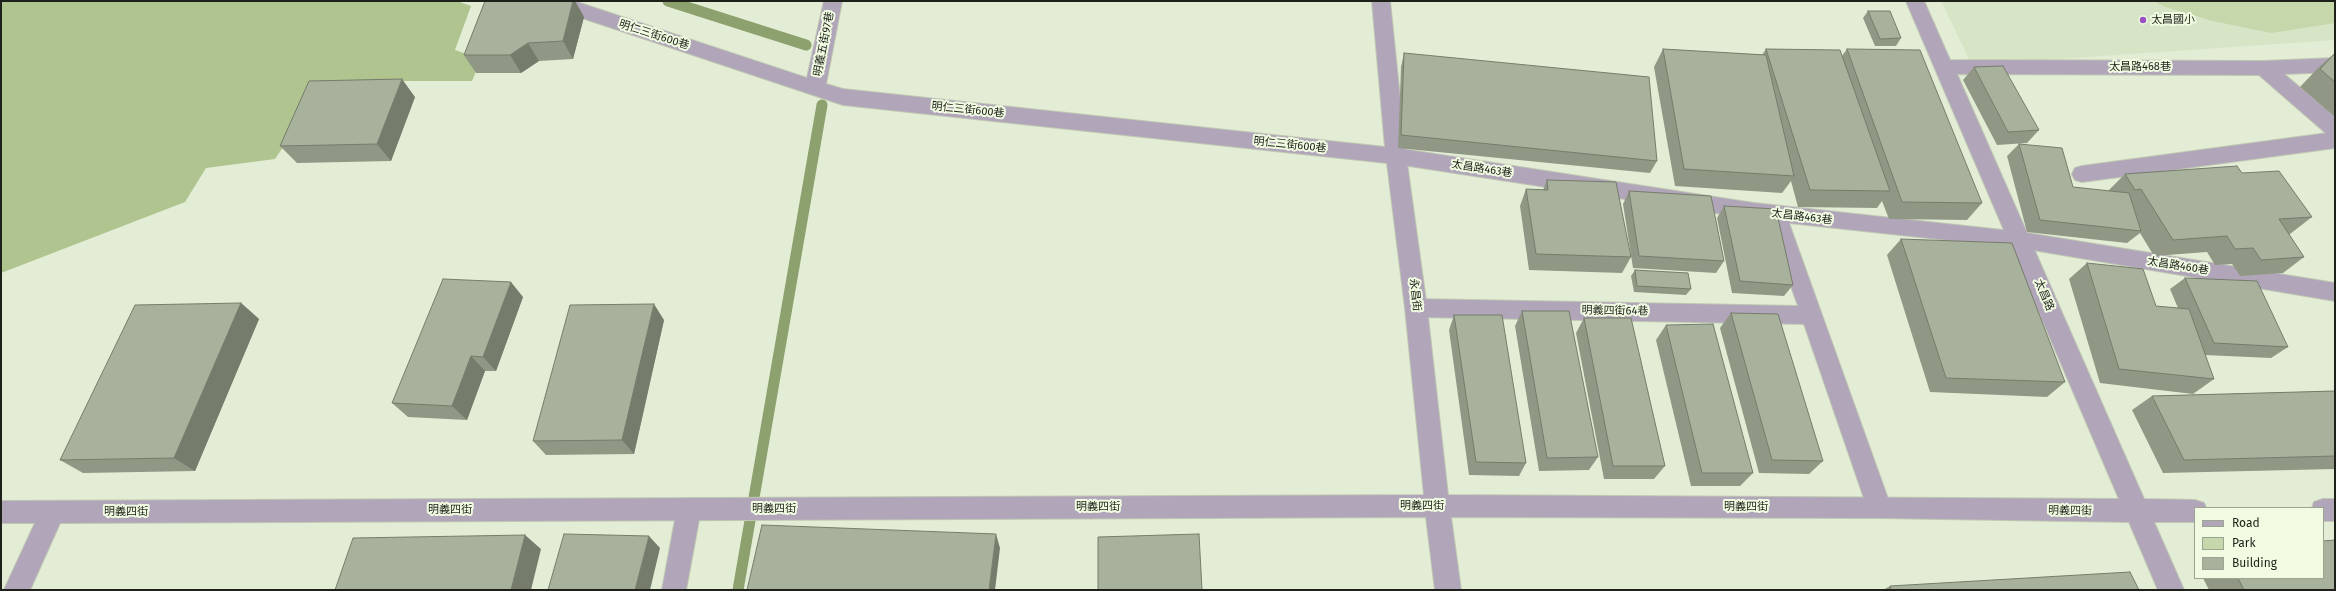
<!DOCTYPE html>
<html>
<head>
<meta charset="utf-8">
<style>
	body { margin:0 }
	#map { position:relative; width:2336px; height:591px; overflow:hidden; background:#e3edd5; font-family:"Fira Sans",sans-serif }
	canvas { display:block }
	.frame { position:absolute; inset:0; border:2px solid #1e2119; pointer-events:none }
	.legend { position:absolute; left:2194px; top:507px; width:130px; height:72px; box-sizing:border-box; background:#f0fbe2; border:1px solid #9ca492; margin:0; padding:5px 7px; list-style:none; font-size:12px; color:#1e2119 }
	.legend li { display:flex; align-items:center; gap:8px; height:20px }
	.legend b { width:20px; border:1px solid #9ca492 }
</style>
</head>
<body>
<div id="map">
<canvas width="2336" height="591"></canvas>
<div class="frame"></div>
<ul class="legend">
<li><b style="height:5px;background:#b1a5ba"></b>Road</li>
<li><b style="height:11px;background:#c5d7ab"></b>Park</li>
<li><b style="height:11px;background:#a8b19b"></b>Building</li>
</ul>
</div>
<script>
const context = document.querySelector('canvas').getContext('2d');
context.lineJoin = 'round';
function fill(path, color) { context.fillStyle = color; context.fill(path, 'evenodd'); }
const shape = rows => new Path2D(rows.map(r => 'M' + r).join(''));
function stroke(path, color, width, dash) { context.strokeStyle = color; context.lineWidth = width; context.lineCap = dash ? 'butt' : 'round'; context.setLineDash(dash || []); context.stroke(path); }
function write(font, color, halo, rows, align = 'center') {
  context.font = font + ' "Fira Sans","Noto Sans TC",sans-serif'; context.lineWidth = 4; context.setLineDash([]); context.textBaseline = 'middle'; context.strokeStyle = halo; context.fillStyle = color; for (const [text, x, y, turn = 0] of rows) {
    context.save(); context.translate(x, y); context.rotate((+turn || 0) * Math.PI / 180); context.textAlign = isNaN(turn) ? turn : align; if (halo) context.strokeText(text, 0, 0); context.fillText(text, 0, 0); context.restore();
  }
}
fill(shape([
	[1941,1,2335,1,2335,40,1972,65]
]), '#d7e4c5');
fill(shape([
	[2154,1,2335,1,2335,23,2271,33,2213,21,2165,7]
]), '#c5d7ab');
fill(shape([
	[1,1,457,1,471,6,455,50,481,59,472,81,328,81,275,159,206,168,185,202,1,273]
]), '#afc48f');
stroke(shape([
	[668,1,806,45],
	[738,590,822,105]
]), '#8da16e', 11);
const service = shape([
	[2335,132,2335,148,2082,182,2075,180,2072,174,2075,168,2082,166,2335,132],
	[1396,148,1754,203,2021,232,2335,283,2335,301,2021,248,1789,223,1891,507,1887,515,1879,518,1871,515,1867,507,1804,324,1416,317,1409,314,1405,308,1409,302,1416,299,1798,306,1768,221,1396,164,1389,161,1386,156,1389,151,1396,148],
	[689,498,697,501,701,509,686,590,662,590,677,509,681,501,689,498]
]);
const minor = shape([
	[544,1,574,1,807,78,824,1,842,1,826,84,843,89,1385,147,1372,1,1390,1,1406,156,1427,308,1448,495,2119,499,1906,1,1924,1,1950,60,2263,61,2335,58,2335,72,2284,74,2335,117,2335,137,2328,135,2259,75,1957,74,2144,499,2195,500,2204,503,2206,508,2195,508,2195,522,2154,522,2184,590,2158,590,2129,522,1879,518,1451,517,1461,590,1435,590,1426,517,60,523,30,590,4,590,35,523,1,523,1,501,1424,495,1405,308,1387,163,843,105,546,6,544,1],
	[2323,499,2335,499,2335,521,2323,521,2323,508,2312,508,2314,502,2323,499]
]);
stroke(service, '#c0c8b3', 2);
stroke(minor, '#c0c8b3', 2);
fill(service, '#b1a5ba');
fill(minor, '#b1a5ba');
fill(shape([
	[485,1,575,1,584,17,573,59,539,61,521,73,476,73,464,55],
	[1868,11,1901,38,1896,46,1875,46,1863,18],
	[1663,49,1762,55,1766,49,1842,56,1847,49,1982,203,1967,220,1889,219,1882,201,1877,208,1798,207,1791,181,1782,193,1675,186,1654,67],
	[1404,53,1657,161,1650,173,1398,148,1401,67],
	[2335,53,2335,117,2300,87,2318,68],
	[1974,67,2039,130,2027,143,1997,145,1963,80],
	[415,97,391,161,297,163,280,146],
	[2019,144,2073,187,2108,191,2125,174,2242,173,2312,217,2290,234,2289,234,2304,257,2283,273,2240,276,2232,264,2215,265,2207,252,2154,256,2140,233,2127,243,2027,232,2007,156],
	[1547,180,1631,257,1622,273,1529,270,1520,206,1526,189,1543,190],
	[1629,191,1724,261,1716,273,1633,268,1623,204],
	[1724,206,1793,285,1784,296,1732,293,1717,218],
	[1901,239,2065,382,2047,397,1930,392,1887,255],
	[2087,263,2156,306,2178,308,2170,289,2185,278,2288,347,2271,358,2205,355,2214,379,2193,394,2100,383,2069,279],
	[1635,270,1691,289,1686,295,1634,292,1631,276],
	[523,297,496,371,485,371,467,420,408,417,392,403],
	[241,303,259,319,195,471,83,473,60,460],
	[1522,311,1598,457,1589,470,1539,471,1515,326],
	[1731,313,1823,461,1809,474,1759,473,1720,328],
	[1454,315,1526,463,1519,476,1469,475,1449,330],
	[1584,318,1665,466,1654,479,1604,479,1576,333],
	[664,320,634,454,546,455,533,441],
	[1666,325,1753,473,1740,486,1691,486,1656,340],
	[2335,391,2335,469,2163,473,2132,410,2152,396],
	[2203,578,2323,578,2335,590,2209,590],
	[1890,586,2139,590,1883,590]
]), '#909885');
fill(shape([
	[573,1,575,1,584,17,573,59,563,41],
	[528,43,539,61,521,73,510,55],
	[402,79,415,97,391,161,377,144],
	[511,282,523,297,496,371,483,357],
	[241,303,259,319,195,471,174,458],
	[654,304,664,320,634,454,622,440],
	[471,356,485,371,467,420,452,406],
	[996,534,1000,548,995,590,989,590],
	[525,535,541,549,531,590,511,590],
	[649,536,660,548,650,590,635,590]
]), '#767c6c');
const building = shape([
	[485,1,573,1,563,41,528,43,510,55,464,55,485,1],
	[1868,11,1890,11,1901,38,1880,39,1868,11],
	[1663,49,1766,55,1794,176,1684,169,1663,49],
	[1766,49,1840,50,1890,191,1810,190,1766,49],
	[1847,49,1920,50,1982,203,1902,202,1847,49],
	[1404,53,1649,77,1657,161,1401,135,1404,53],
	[2335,53,2335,82,2320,69,2335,53],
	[2003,66,2039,130,2008,132,1974,67,2003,66],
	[402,79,377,144,280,146,309,81,402,79],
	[2019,144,2062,148,2073,187,2129,193,2141,231,2040,220,2019,144],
	[2237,166,2242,173,2279,171,2312,217,2279,219,2304,257,2261,260,2253,248,2235,249,2227,236,2173,240,2141,189,2135,190,2125,174,2237,166],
	[1547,180,1616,182,1631,257,1536,254,1526,189,1548,190,1547,180],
	[1629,191,1711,196,1724,261,1639,256,1629,191],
	[1724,206,1776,209,1793,285,1740,281,1724,206],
	[1901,239,2012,243,2065,382,1946,378,1901,239],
	[2087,263,2143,269,2156,306,2189,309,2214,379,2119,369,2087,263],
	[1635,270,1688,273,1691,289,1637,286,1635,270],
	[2185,278,2257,281,2288,347,2214,343,2185,278],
	[443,279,511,282,483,357,471,356,452,406,392,403,443,279],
	[241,303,174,458,60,460,135,305,241,303],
	[654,304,622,440,533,441,570,305,654,304],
	[1522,311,1569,311,1598,457,1547,458,1522,311],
	[1731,313,1778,314,1823,461,1772,460,1731,313],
	[1454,315,1502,315,1526,463,1476,462,1454,315],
	[1584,318,1631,318,1665,466,1613,466,1584,318],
	[1713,324,1753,473,1702,473,1666,325,1713,324],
	[2335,391,2335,456,2184,460,2152,396,2335,391],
	[762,525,996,534,989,590,747,590,762,525],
	[564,534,649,536,635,590,548,590,564,534],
	[1199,534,1202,590,1098,590,1098,537,1199,534],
	[525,535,511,590,335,590,353,538,525,535],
	[2335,540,2335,590,2244,590,2238,578,2323,578,2323,541,2335,540],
	[2130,572,2139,590,1891,590,1890,586,2130,572]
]);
fill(building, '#a8b19b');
stroke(building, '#767c6c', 1);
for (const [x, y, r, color] of [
	[2143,20,4,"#9951c4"]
]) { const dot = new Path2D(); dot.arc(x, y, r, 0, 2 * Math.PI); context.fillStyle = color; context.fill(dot); stroke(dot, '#f0fbe2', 1.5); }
write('11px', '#1e2119', '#f0fbe2', [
	["太昌國小",2151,20]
], 'left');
write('11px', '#1e2119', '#f0fbe2', [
	["明仁三街600巷",654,35,18],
	["明義五街97巷",824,44,-79],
	["太昌路468巷",2140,67],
	["明仁三街600巷",968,110,6],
	["明仁三街600巷",1290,145,6],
	["太昌路463巷",1482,169,9],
	["太昌路463巷",1802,217,7],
	["太昌路460巷",2178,266,9],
	["永昌街",1415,295,83],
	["太昌路",2044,295,67],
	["明義四街64巷",1615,311,1],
	["明義四街",1422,506],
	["明義四街",1098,507],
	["明義四街",1746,507],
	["明義四街",774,509],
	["明義四街",450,510],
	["明義四街",2070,511,1],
	["明義四街",126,512]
]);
</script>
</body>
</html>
